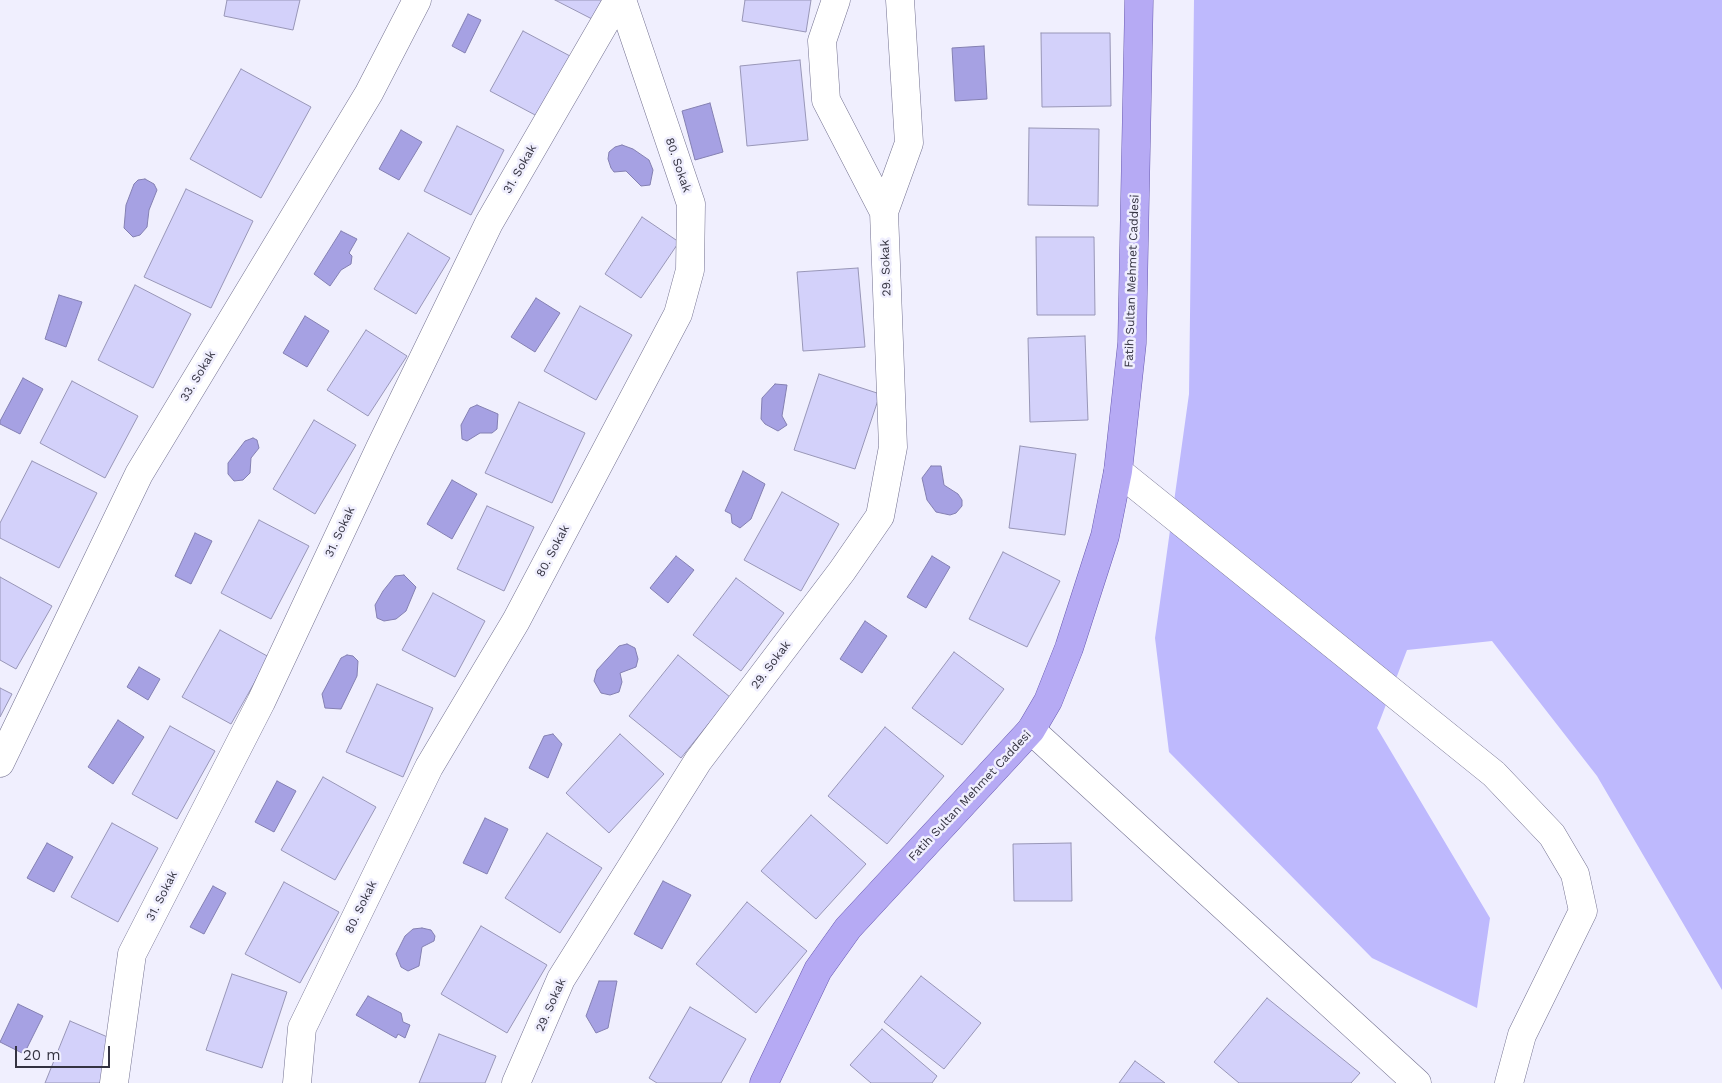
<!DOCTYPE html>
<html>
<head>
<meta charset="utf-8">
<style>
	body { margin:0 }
	#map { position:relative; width:1722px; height:1083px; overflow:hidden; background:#f0effe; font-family:"Work Sans",sans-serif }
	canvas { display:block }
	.scale { position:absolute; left:15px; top:1046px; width:95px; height:22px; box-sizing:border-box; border:2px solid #343341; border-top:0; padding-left:6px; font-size:15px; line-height:18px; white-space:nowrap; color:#343341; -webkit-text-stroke:4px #f0effe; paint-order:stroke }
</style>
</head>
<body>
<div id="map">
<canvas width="1722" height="1083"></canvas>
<div class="scale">20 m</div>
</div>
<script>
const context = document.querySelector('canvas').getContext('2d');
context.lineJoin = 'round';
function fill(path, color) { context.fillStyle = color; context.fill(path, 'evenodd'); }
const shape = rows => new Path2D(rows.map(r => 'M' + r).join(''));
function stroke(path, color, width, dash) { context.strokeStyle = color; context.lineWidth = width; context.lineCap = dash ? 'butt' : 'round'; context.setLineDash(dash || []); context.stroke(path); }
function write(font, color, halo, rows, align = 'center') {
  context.font = font + ' "Work Sans",sans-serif'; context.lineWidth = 5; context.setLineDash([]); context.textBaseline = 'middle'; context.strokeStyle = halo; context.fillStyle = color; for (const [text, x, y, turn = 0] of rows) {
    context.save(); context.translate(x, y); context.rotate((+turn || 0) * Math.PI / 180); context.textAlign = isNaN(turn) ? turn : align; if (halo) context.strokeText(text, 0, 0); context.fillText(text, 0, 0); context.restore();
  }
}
fill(shape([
	[1194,0,1722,0,1722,990,1597,776,1492,641,1407,650,1377,728,1490,918,1477,1008,1372,958,1169,752,1155,638,1189,394]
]), '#beb9fd');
const water = shape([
	[468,14,481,20,465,53,452,46,468,14],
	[984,46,987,99,955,101,952,48,984,46],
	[710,103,723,152,695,160,682,111,710,103],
	[401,130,422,142,399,180,379,169,401,130],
	[622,145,633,149,649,160,653,170,650,185,641,186,626,171,614,172,611,168,608,159,609,152,615,147,622,145],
	[145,179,154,184,157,190,149,210,147,227,140,235,133,237,124,228,126,205,134,184,138,180,145,179],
	[341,231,357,239,349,253,352,256,351,264,341,270,330,286,314,274,341,231],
	[59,295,82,302,66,347,45,339,59,295],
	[536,298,560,313,535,352,511,337,536,298],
	[305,316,329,331,307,367,283,353,305,316],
	[23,378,43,389,20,434,0,424,0,421,23,378],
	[775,384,787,385,782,416,787,425,778,431,765,424,761,419,762,398,775,384],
	[477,405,498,414,497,429,492,433,480,433,467,441,462,439,461,425,470,408,477,405],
	[253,438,257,440,259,448,251,458,250,473,243,480,234,481,228,474,228,463,245,441,253,438],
	[931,466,941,466,944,485,958,494,962,500,962,506,956,513,950,515,936,512,927,500,922,478,931,466],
	[743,471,765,484,751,519,740,528,732,523,731,514,725,511,743,471],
	[452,480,477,494,452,539,427,524,452,480],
	[195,533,212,541,191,584,175,576,195,533],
	[676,556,694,570,668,603,650,588,676,556],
	[932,556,950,567,926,608,907,597,932,556],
	[404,575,416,587,406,611,396,619,384,621,377,618,375,605,383,591,395,576,404,575],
	[865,621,887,636,862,673,840,659,865,621],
	[627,644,635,648,638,659,636,667,620,673,622,682,619,692,610,695,601,693,594,681,597,670,619,646,627,644],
	[347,655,353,656,358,661,357,676,341,709,325,708,322,694,341,658,347,655],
	[139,667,160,679,148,700,127,687,139,667],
	[118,720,144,737,113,784,88,767,118,720],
	[553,734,562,744,548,778,529,768,544,736,553,734],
	[277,781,296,791,274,832,255,822,277,781],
	[485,818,508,829,487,874,463,863,485,818],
	[47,843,73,857,54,892,27,878,47,843],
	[663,881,691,895,662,949,634,934,663,881],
	[213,886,226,893,204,934,190,927,213,886],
	[422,928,431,930,435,936,434,941,422,947,419,966,408,971,401,967,396,954,405,936,413,929,422,928],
	[599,981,617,981,608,1028,596,1033,586,1016,599,981],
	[368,996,401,1013,403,1022,410,1025,405,1038,398,1034,396,1038,356,1015,368,996],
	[18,1004,43,1016,24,1054,0,1042,18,1004]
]);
fill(water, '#a6a1e3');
stroke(water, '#8480b2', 1);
const building = shape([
	[227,0,300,0,293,30,224,16,227,0],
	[555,0,602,0,592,19,555,0],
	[745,0,811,0,806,32,742,21,745,0],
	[523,31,570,56,537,116,490,91,523,31],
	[1041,33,1110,33,1111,106,1042,107,1041,33],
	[800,60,808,140,747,146,740,66,800,60],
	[241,69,311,107,261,198,190,159,241,69],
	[457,126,504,150,471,215,424,191,457,126],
	[1029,128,1099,129,1098,206,1028,205,1029,128],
	[186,189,253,221,211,308,144,277,186,189],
	[642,217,679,242,641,298,605,274,642,217],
	[408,233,450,258,416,314,374,289,408,233],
	[1036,237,1094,237,1095,315,1037,315,1036,237],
	[858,268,865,347,803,351,797,272,858,268],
	[135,285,191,314,153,388,98,360,135,285],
	[580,306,632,335,596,400,544,371,580,306],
	[366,330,407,356,368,416,327,390,366,330],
	[1085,336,1088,420,1030,422,1028,338,1085,336],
	[819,374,880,394,855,469,794,450,819,374],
	[72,381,138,416,105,478,40,443,72,381],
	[519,402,585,433,552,503,485,473,519,402],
	[314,420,356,445,315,514,273,489,314,420],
	[1020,446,1076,454,1065,535,1009,528,1020,446],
	[32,461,97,493,59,568,0,538,0,523,32,461],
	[782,492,839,524,801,591,744,560,782,492],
	[487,506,534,527,504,591,457,569,487,506],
	[259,520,309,546,271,619,221,593,259,520],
	[1003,552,1060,581,1027,647,969,619,1003,552],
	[0,577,52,606,16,669,0,660,0,577],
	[736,578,784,613,741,671,693,635,736,578],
	[433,593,485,621,455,677,402,650,433,593],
	[220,630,269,657,231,724,182,697,220,630],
	[954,652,1004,689,962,745,912,708,954,652],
	[678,655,730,697,681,758,629,716,678,655],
	[377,684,433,708,403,777,346,752,377,684],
	[0,688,12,694,0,717,0,688],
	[170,726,215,751,177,819,132,794,170,726],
	[885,727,944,776,887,844,828,796,885,727],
	[620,734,664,774,609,833,566,793,620,734],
	[323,777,376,807,335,880,281,850,323,777],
	[811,815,866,864,816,919,761,871,811,815],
	[112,823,158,848,118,922,71,897,112,823],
	[547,833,602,868,560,933,505,898,547,833],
	[1071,843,1072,901,1014,901,1013,844,1071,843],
	[284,882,339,912,300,983,245,954,284,882],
	[747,902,807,951,756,1013,696,964,747,902],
	[481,926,547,965,507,1033,441,994,481,926],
	[232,974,287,992,262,1068,206,1050,232,974],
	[921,976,981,1023,944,1069,884,1022,921,976],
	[1267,998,1360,1073,1351,1083,1239,1083,1214,1062,1267,998],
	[690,1007,746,1039,721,1083,657,1083,649,1078,690,1007],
	[70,1021,117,1041,100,1083,45,1083,70,1021],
	[882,1029,937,1076,932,1083,871,1083,850,1065,882,1029],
	[439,1034,496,1056,485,1083,419,1083,439,1034],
	[1135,1061,1165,1083,1119,1083,1135,1061]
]);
fill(building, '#d3d1fa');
stroke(building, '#9896b7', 1);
const minor = shape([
	[836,0,822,41,826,100,884,212],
	[1118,471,1494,774,1552,835,1575,874,1583,911,1522,1035,1509,1083],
	[1031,730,1417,1083],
	[0,763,139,474,369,93,417,0],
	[114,1083,132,954,261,702,380,448,489,223,618,0],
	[297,1083,302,1028,429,767,516,621,678,314,690,270,691,204,622,0],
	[516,1083,561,979,698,761,842,571,880,516,893,447,884,212,909,143,900,0]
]);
const major = shape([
	[764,1083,818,970,848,928,1031,730,1048,701,1069,648,1105,536,1118,471,1132,343,1139,0]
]);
stroke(minor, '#737190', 29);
stroke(major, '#695bb0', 29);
stroke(minor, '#fff', 28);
stroke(major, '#b6aaf4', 28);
write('12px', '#343341', '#f0effe', [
	["80. Sokak",678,165,71],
	["31. Sokak",520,169,-60],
	["29. Sokak",886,268,-92],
	["Fatih Sultan Mehmet Caddesi",1132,281,-88],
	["33. Sokak",198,376,-59],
	["31. Sokak",340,532,-65],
	["80. Sokak",553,551,-62],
	["29. Sokak",771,665,-53],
	["Fatih Sultan Mehmet Caddesi",970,796,-47],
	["31. Sokak",162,896,-63],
	["80. Sokak",361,907,-64],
	["29. Sokak",551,1005,-66]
]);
</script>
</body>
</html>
